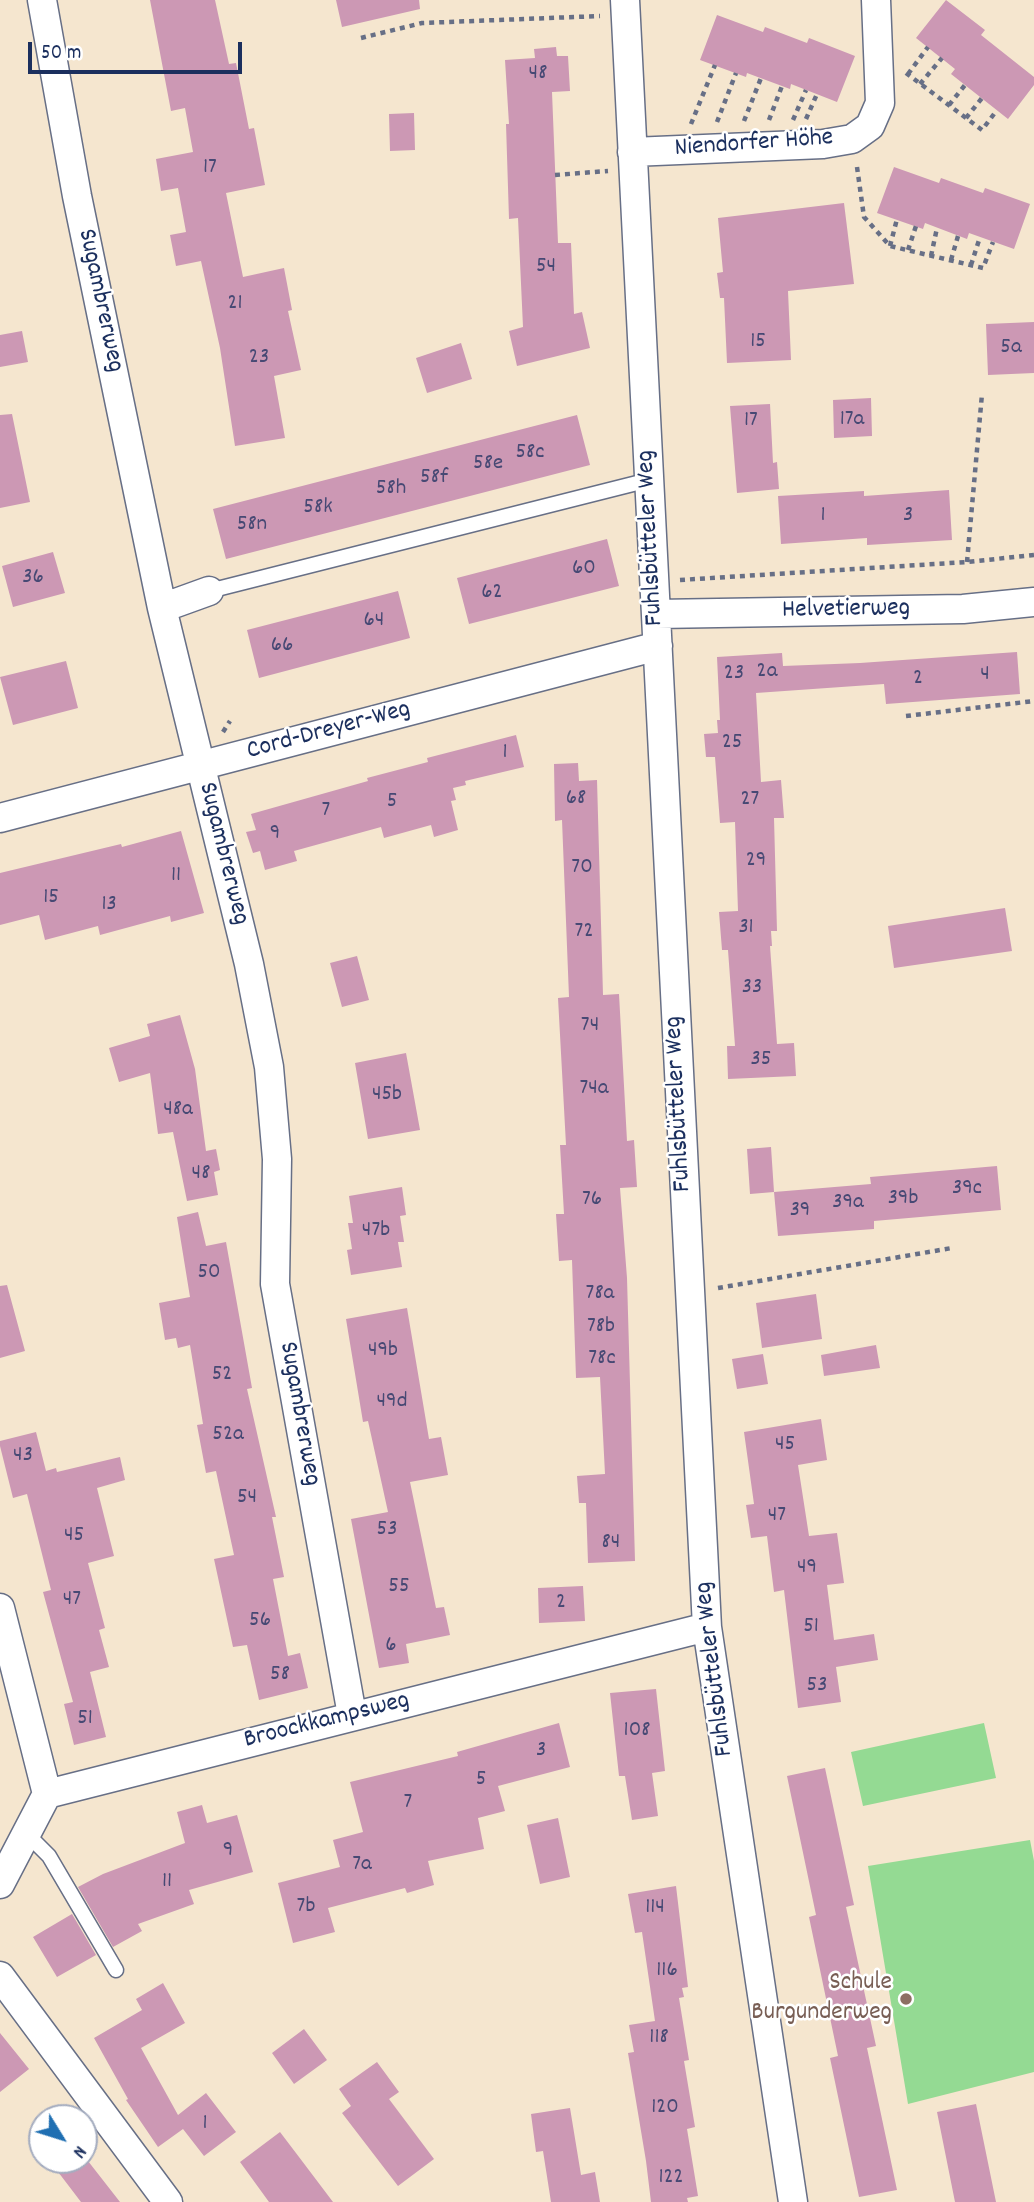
<!DOCTYPE html>
<html>
<head>
<meta charset="utf-8">
<style>
	body { margin:0 }
	#map { position:relative; width:1034px; height:2202px; overflow:hidden; background:#f5e6cf; font-family:Dekko,sans-serif }
	canvas { display:block }
	.north { position:absolute; left:28px; top:2104px; width:70px; height:70px; box-sizing:border-box; background:#fff; border:2px solid #a4acbf; border-radius:50%; rotate:128deg; font-size:19px; font-weight:700; line-height:28px; text-align:center; color:#1b2f5e }
	.north::after { content:''; display:block; margin:auto; width:24px; height:32px; background:#1f6fb2; clip-path:polygon(50% 0,100% 100%,50% 72%,0 100%) }
	.scale { position:absolute; left:28px; top:42px; width:214px; height:32px; box-sizing:border-box; border:4px solid #1b2f5e; border-top:0; padding-left:9px; font-size:21px; line-height:24px; white-space:nowrap; color:#1b2f5e; -webkit-text-stroke:5px #fff; paint-order:stroke }
</style>
</head>
<body>
<div id="map">
<canvas width="1034" height="2202"></canvas>
<div class="north">N</div>
<div class="scale">50 m</div>
</div>
<script>
const context = document.querySelector('canvas').getContext('2d');
context.lineJoin = 'round';
function fill(path, color) { context.fillStyle = color; context.fill(path, 'evenodd'); }
const shape = rows => new Path2D(rows.map(r => 'M' + r).join(''));
function stroke(path, color, width, dash) { context.strokeStyle = color; context.lineWidth = width; context.lineCap = dash ? 'butt' : 'round'; context.setLineDash(dash || []); context.stroke(path); }
function write(font, color, halo, rows, align = 'center') {
  context.font = font + ' Dekko,sans-serif'; context.lineWidth = 5; context.setLineDash([]); context.textBaseline = 'middle'; context.strokeStyle = halo; context.fillStyle = color; for (const [text, x, y, turn = 0] of rows) {
    context.save(); context.translate(x, y); context.rotate((+turn || 0) * Math.PI / 180); context.textAlign = isNaN(turn) ? turn : align; if (halo) context.strokeText(text, 0, 0); context.fillText(text, 0, 0); context.restore();
  }
}
fill(shape([
	[984,1723,996,1778,863,1806,851,1752],
	[1030,1840,1034,1861,1034,2072,908,2104,868,1866]
]), '#94da93');
fill(shape([
	[150,0,215,0,229,64,236,63,249,129,254,128,265,185,226,193,243,277,284,268,292,310,288,311,301,370,274,376,285,438,235,446,220,348,201,261,176,266,170,235,186,232,178,188,161,191,156,159,193,152,185,108,171,111],
	[336,0,419,0,420,9,342,27],
	[946,0,985,30,981,35,1034,77,1034,85,1008,119,951,74,955,69,916,38],
	[717,15,763,32,765,27,807,43,809,38,855,56,837,102,791,84,790,89,747,73,746,77,700,60],
	[556,47,557,56,568,56,570,91,552,92,558,243,571,243,574,314,582,312,590,348,517,366,509,331,523,327,518,218,509,219,506,124,509,124,505,60,535,58,534,49],
	[414,113,415,150,390,151,389,114],
	[894,167,939,183,941,178,983,193,985,188,1030,204,1014,249,969,233,967,239,925,223,923,229,877,213],
	[844,203,854,284,788,291,791,360,727,363,724,298,720,298,717,273,723,272,718,218],
	[1034,322,1034,373,988,375,986,324],
	[22,331,28,362,0,367,0,335],
	[461,343,472,379,427,393,416,358],
	[871,398,872,436,834,438,833,400],
	[770,404,773,463,777,462,779,489,737,493,730,406],
	[12,414,30,502,0,508,0,415],
	[577,415,590,465,226,559,213,509],
	[949,490,952,540,867,545,867,538,781,544,778,496,864,491,864,496],
	[607,539,619,586,469,624,457,578],
	[53,552,65,593,13,607,2,566],
	[398,591,410,638,259,678,247,630],
	[1017,652,1020,694,886,704,884,684,756,693,761,782,781,780,784,818,774,818,777,931,771,931,772,946,770,946,777,1044,794,1043,796,1076,728,1079,727,1046,735,1046,728,950,722,950,719,912,738,911,735,822,720,823,715,757,706,757,704,734,718,733,717,720,720,720,717,657,782,653,783,666,860,663],
	[66,661,78,708,13,725,0,677],
	[516,735,524,767,465,781,466,785,453,788,456,800,451,801,458,830,434,837,431,825,384,838,381,827,294,851,297,861,265,870,260,851,253,853,246,832,256,830,251,814,368,781,367,778,428,762,427,758],
	[578,763,579,781,597,780,603,995,619,994,627,1141,634,1140,637,1187,620,1188,627,1278,635,1561,588,1563,586,1503,579,1503,577,1476,605,1474,600,1377,576,1378,572,1260,559,1261,556,1214,564,1214,560,1145,566,1145,558,998,569,997,562,820,555,821,554,764],
	[181,831,204,913,171,922,170,916,100,935,98,926,45,940,39,915,0,925,0,873,121,844,122,847],
	[1005,908,1012,951,894,968,888,926],
	[357,956,369,1000,342,1007,330,963],
	[180,1015,195,1069,206,1151,216,1149,220,1170,214,1172,218,1195,187,1201,173,1132,158,1134,150,1073,119,1082,109,1048,150,1036,147,1024],
	[406,1053,420,1130,368,1139,355,1063],
	[771,1147,774,1192,750,1194,747,1149],
	[997,1166,1001,1210,874,1221,874,1229,778,1236,774,1192,871,1184,870,1177],
	[402,1187,406,1215,400,1216,404,1242,398,1242,402,1267,351,1275,347,1250,352,1249,348,1223,353,1223,349,1196],
	[198,1212,206,1246,226,1242,252,1388,247,1389,276,1517,272,1517,284,1577,273,1579,288,1656,300,1653,308,1688,259,1700,247,1645,233,1647,214,1559,234,1555,216,1471,206,1473,197,1425,203,1424,190,1345,178,1348,176,1338,165,1340,159,1303,190,1297,177,1217],
	[7,1285,25,1351,0,1358,0,1286],
	[816,1294,822,1339,762,1348,756,1303],
	[407,1308,429,1439,441,1437,448,1475,410,1482,436,1608,444,1607,450,1635,406,1644,409,1663,379,1668,351,1519,388,1512,368,1421,363,1422,346,1319],
	[876,1345,880,1368,824,1376,821,1355],
	[763,1354,768,1384,737,1389,732,1359],
	[821,1419,827,1460,798,1465,809,1536,837,1533,844,1583,827,1585,834,1640,874,1634,878,1660,836,1667,841,1702,798,1708,784,1590,774,1592,767,1536,751,1538,746,1505,754,1504,744,1432],
	[36,1432,46,1471,56,1468,57,1472,120,1457,125,1480,97,1488,114,1556,88,1563,105,1628,99,1630,109,1667,90,1672,106,1737,74,1745,64,1704,73,1702,43,1592,51,1590,27,1494,13,1498,0,1446,0,1441],
	[583,1586,585,1621,539,1623,538,1588],
	[656,1689,665,1771,652,1773,658,1816,632,1820,625,1776,619,1776,610,1693],
	[559,1723,570,1767,498,1786,505,1811,478,1818,484,1849,428,1861,434,1885,407,1893,405,1888,328,1908,335,1932,293,1943,278,1883,340,1867,333,1840,363,1832,350,1782,458,1756,457,1752],
	[825,1768,854,1905,846,1907,876,2046,867,2048,897,2190,859,2197,830,2058,838,2056,809,1917,816,1915,787,1776],
	[202,1805,207,1823,237,1815,253,1872,189,1890,194,1904,138,1924,142,1931,113,1947,78,1887,103,1874,185,1843,177,1812],
	[558,1818,570,1877,540,1884,527,1825],
	[676,1886,688,1987,682,1988,684,1997,679,1998,689,2060,684,2061,695,2127,687,2129,698,2196,687,2198,688,2202,651,2202,646,2161,628,2053,634,2052,629,2025,655,2021,642,1932,635,1933,628,1894],
	[72,1914,96,1955,57,1977,33,1937],
	[163,1983,185,2023,141,2048,178,2115,206,2093,236,2132,204,2156,183,2129,158,2147,126,2100,128,2099,94,2038,142,2010,136,1999],
	[304,2029,327,2060,294,2084,272,2053],
	[0,2033,29,2069,0,2092],
	[377,2062,399,2092,389,2099,434,2159,398,2186,342,2113,351,2106,339,2089],
	[976,2104,996,2202,955,2202,937,2112],
	[570,2108,581,2175,595,2172,600,2202,551,2202,543,2151,536,2152,531,2114],
	[280,2132,299,2157,333,2202,269,2202,240,2162],
	[84,2150,91,2159,88,2161,120,2202,81,2202,49,2160,84,2160]
]), '#cc98b4');
const service = shape([
	[209,591,649,480],
	[26,1833,49,1856,116,1970]
]);
const minor = shape([
	[42,0,77,196,162,608,249,964,269,1067,277,1159,275,1284,352,1715],
	[625,0,707,1627,793,2202],
	[632,152,823,144,852,139,870,126,880,103,876,0],
	[162,608,209,591],
	[657,614,963,609,1034,602],
	[0,818,658,646],
	[0,1608,47,1794],
	[0,1884,47,1794,707,1627],
	[0,1976,168,2202]
]);
stroke(service, '#676f86', 17);
stroke(minor, '#676f86', 31);
stroke(shape([
	[361,38,422,23,600,16],
	[906,73,982,130,997,110],
	[908,74,928,47],
	[920,84,942,58],
	[949,105,965,85],
	[966,118,982,98],
	[806,119,817,94],
	[769,120,782,86],
	[793,120,806,90],
	[744,121,761,78],
	[717,122,736,73],
	[691,124,715,65],
	[857,167,864,217,890,246,983,268,993,242],
	[555,175,608,171],
	[890,246,897,219],
	[908,250,916,226],
	[931,256,937,228],
	[951,260,958,236],
	[971,265,980,237],
	[967,562,982,394],
	[680,580,967,562,1034,555],
	[906,716,1034,701],
	[223,732,230,721],
	[718,1288,952,1248]
]), '#676f86', 4.5, [5, 5]);
stroke(service, '#fff', 14);
stroke(minor, '#fff', 28);
for (const [x, y, r, color] of [
	[906,1999,7,"#8d6e63"]
]) { const dot = new Path2D(); dot.arc(x, y, r, 0, 2 * Math.PI); context.fillStyle = color; context.fill(dot); stroke(dot, '#fff', 2.5); }
write('23px', '#474974', null, [
	["48",538,75],
	["17",210,169],
	["54",546,268],
	["21",235,305],
	["15",758,343],
	["5a",1011,349],
	["23",259,359],
	["17a",852,421],
	["17",751,422],
	["58c",530,454],
	["58e",488,465],
	["58f",434,479],
	["58h",391,490],
	["58k",318,509],
	["1",823,517],
	["3",908,517],
	["58n",252,526],
	["60",584,570],
	["36",33,579],
	["62",492,594],
	["64",374,622],
	["66",282,647],
	["2a",767,673],
	["23",734,675],
	["4",985,676],
	["2",918,680],
	["25",732,744],
	["1",505,754],
	["68",576,800],
	["27",750,801],
	["5",392,803],
	["7",326,812],
	["9",275,835],
	["29",756,862],
	["70",582,869],
	["11",176,877],
	["15",51,899],
	["13",109,906],
	["31",746,929],
	["72",584,933],
	["33",752,989],
	["74",590,1027],
	["35",761,1061],
	["74a",594,1090],
	["45b",387,1096],
	["48a",178,1111],
	["48",201,1175],
	["39c",967,1190],
	["39b",903,1200],
	["76",592,1201],
	["39a",848,1204],
	["39",800,1212],
	["47b",376,1232],
	["50",209,1274],
	["78a",600,1295],
	["78b",601,1328],
	["49b",383,1352],
	["78c",602,1360],
	["52",222,1376],
	["49d",392,1403],
	["52a",228,1436],
	["45",785,1446],
	["43",23,1457],
	["54",247,1499],
	["47",777,1517],
	["53",387,1531],
	["45",74,1537],
	["84",611,1544],
	["49",807,1569],
	["55",399,1588],
	["47",72,1601],
	["2",561,1604],
	["56",260,1622],
	["51",811,1628],
	["6",391,1647],
	["58",280,1676],
	["53",817,1687],
	["51",85,1720],
	["108",637,1732],
	["3",541,1752],
	["5",481,1781],
	["7",408,1804],
	["9",228,1852],
	["7a",362,1866],
	["11",167,1883],
	["7b",306,1908],
	["114",655,1909],
	["116",667,1972],
	["118",659,2039],
	["120",665,2109],
	["1",205,2125],
	["122",671,2179]
]);
write('26px', '#1b2f5e', '#fff', [
	["Niendorfer Höhe",754,145,-4],
	["Sugambrerweg",99,301,78],
	["Fuhlsbütteler Weg",652,538,-93],
	["Helvetierweg",846,611,-1],
	["Cord-Dreyer-Weg",329,732,-15],
	["Sugambrerweg",222,854,76],
	["Fuhlsbütteler Weg",680,1104,-93],
	["Sugambrerweg",298,1414,80],
	["Fuhlsbütteler Weg",716,1669,-97],
	["Broockkampsweg",327,1722,-14]
]);
write('26px', '#785e54', '#fff', [
	["Schule",892,1984],
	["Burgunderweg",892,2014]
], 'right');
</script>
</body>
</html>
